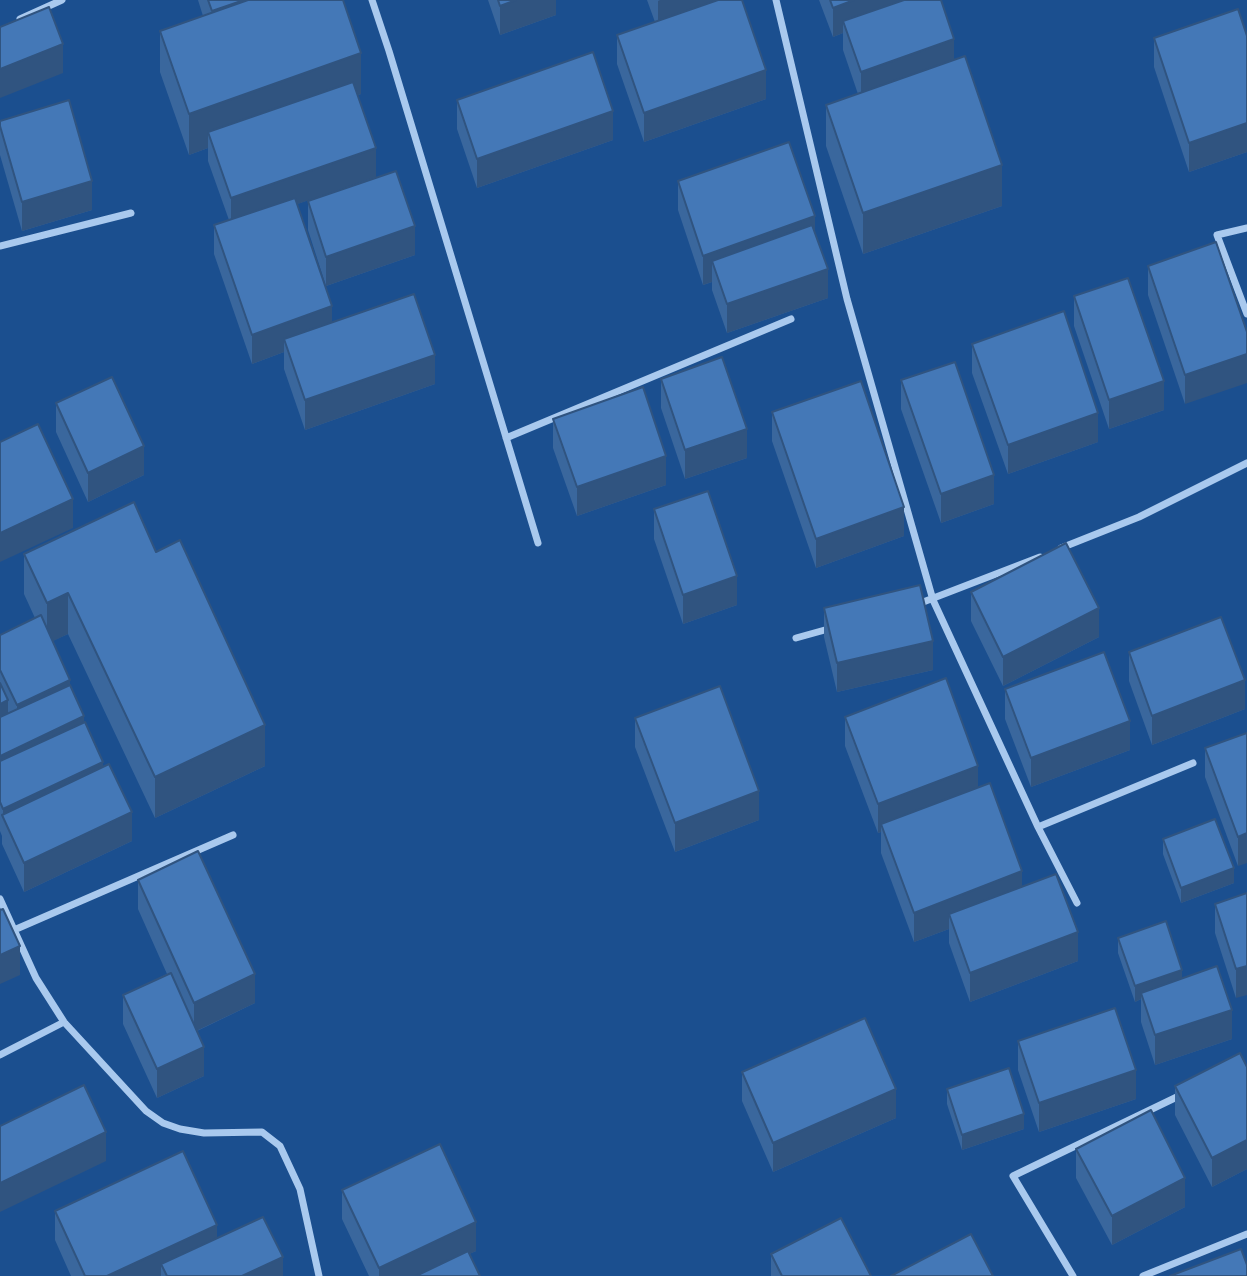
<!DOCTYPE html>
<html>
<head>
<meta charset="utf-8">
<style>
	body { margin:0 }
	canvas { display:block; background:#1b4f8f }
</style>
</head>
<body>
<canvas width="1247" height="1276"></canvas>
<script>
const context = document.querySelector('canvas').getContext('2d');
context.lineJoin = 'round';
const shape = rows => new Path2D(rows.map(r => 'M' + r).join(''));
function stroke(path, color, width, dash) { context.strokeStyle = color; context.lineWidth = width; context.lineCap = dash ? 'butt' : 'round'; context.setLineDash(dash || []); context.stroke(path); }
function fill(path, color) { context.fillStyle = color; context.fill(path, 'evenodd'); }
stroke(shape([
	[372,0,389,51,538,543],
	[776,0,847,299,933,600,1038,827,1077,903],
	[20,19,62,0],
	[1247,228,1217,235,1247,314],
	[0,246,131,213],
	[506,438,791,319],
	[1061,548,1139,517,1247,463],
	[918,604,1040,557],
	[796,638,832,628],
	[1038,827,1193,763],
	[0,899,36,978,64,1022,146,1111,163,1123,180,1129,204,1133,262,1132,280,1146,300,1189,319,1276],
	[14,930,233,835],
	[0,1055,64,1022],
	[1073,1276,1013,1176,1181,1095],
	[1143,1276,1247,1234]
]), '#a9c9ee', 7);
fill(shape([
	[198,0,343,0,361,94,358,95,376,177,297,204,332,323,435,384,305,430,284,369,284,352,252,364,214,254,214,225,229,220,208,161,208,148,189,155,160,72,160,31,203,16],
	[488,0,556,0,556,15,500,35],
	[647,0,742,0,766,99,644,142,617,64,617,35,655,22],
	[819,0,941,0,954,60,1002,206,863,254,826,146,826,105,858,94,843,50,843,33,833,37],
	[1247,36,1247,152,1189,172,1154,67,1154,38],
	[457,100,613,140,477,188,457,129],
	[0,121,92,210,22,231,0,155],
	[678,181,815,232,828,298,727,333,712,290,712,282,703,285,678,210],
	[308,201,415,255,326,286,308,230],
	[1216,242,1185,404,1148,295,1148,266],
	[1074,296,1164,410,1109,429,1074,326],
	[972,344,1098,442,1008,474,972,373],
	[661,379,747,458,685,479,661,408],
	[901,380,994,504,941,523,901,409],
	[56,403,144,475,88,502,56,432],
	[772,412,904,536,816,568,772,441],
	[553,419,666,485,577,516,553,448],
	[654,509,737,605,683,624,654,539],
	[156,552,265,766,155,818,68,634,52,641,84,722,103,767,132,841,24,892,2,844,2,836,0,831,0,635,35,618,24,594,24,554],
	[971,592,1099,637,1003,686,971,621],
	[824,608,933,670,837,692,824,637],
	[1129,652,1245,709,1152,745,1129,681],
	[1005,689,1130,750,1031,787,1005,719],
	[845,717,978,787,1022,886,1078,961,970,1002,949,943,949,929,914,942,881,853,881,832,878,833,845,746],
	[635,718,759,820,675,852,635,747],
	[1247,733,1238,866,1205,777,1205,748],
	[1163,839,1234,883,1181,903,1163,854],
	[138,880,255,1003,197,1031,204,1076,157,1098,123,1024,123,995,167,974,138,909],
	[1247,893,1236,998,1215,933,1215,904],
	[1118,938,1182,978,1232,1039,1155,1065,1141,1022,1141,999,1135,1002,1118,953],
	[1018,1041,1136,1099,1039,1132,1018,1070],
	[1247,1067,1247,1169,1212,1187,1175,1115,1175,1086],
	[742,1072,896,1118,773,1172,742,1101],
	[947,1089,1024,1129,962,1150,947,1104],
	[1076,1149,1185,1207,1112,1245,1076,1178],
	[342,1190,476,1251,469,1254,480,1276,369,1276,342,1219],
	[55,1211,217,1238,283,1276,71,1276,55,1240],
	[771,1254,871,1276,771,1276]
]), '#3a679d');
fill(shape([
	[516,0,556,0,556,15,500,35,500,6],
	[660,0,738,0,658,30,658,1],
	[854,0,936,0,843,21,843,33,833,37,833,8],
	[954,39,954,68,861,101,861,72],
	[63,44,63,73,0,98,0,69],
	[361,53,361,94,213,146,208,132,208,148,189,155,189,114],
	[766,70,766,99,644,142,644,113],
	[613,111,613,140,477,188,477,159],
	[1247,123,1247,152,1189,172,1189,143],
	[376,148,376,177,231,227,231,198],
	[1002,165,1002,206,863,254,863,213],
	[92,181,92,210,22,231,22,202],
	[815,216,815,245,712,261,712,282,703,285,703,256],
	[415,226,415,255,326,286,326,257],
	[828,269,828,298,727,333,727,304],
	[332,306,332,335,284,339,284,352,252,364,252,335],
	[1247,354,1247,383,1185,404,1185,375],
	[435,355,435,384,305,430,305,400],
	[1164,381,1164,410,1109,429,1109,400],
	[1098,413,1098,442,1008,474,1008,445],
	[747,429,747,458,685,479,685,450],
	[144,446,144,475,88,502,88,473],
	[666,456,666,485,577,516,577,487],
	[994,475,994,504,941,523,941,494],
	[73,499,73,528,0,562,0,533],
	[904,507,904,536,816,568,816,539],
	[737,576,737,605,683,624,683,595],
	[68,593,68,634,47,644,47,603],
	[1099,608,1099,637,1003,686,1003,657],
	[933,641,933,670,837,692,837,663],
	[70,680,70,709,17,734,17,705],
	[1245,680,1245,709,1152,745,1152,716],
	[8,700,8,729,0,733,0,704],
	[84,716,84,745,0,785,0,756],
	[1130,721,1130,750,1031,787,1031,758],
	[265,725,265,766,155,818,155,777],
	[103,762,103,791,3,817,3,809],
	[978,766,978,795,881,824,881,832,878,833,878,804],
	[759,791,759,820,675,852,675,823],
	[132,812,132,841,24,892,24,863],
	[1247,833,1247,863,1238,866,1238,837],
	[1234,868,1234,883,1181,903,1181,888],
	[1022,871,1022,901,949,914,949,929,914,942,914,913],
	[1078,932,1078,961,970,1002,970,973],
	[20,946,20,975,0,984,0,955],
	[1247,966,1247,995,1236,998,1236,969],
	[1182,970,1182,985,1141,993,1141,999,1135,1002,1135,986],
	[255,974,255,1003,194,1032,194,1003],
	[1232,1010,1232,1039,1155,1065,1155,1035],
	[204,1047,204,1076,157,1098,157,1069],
	[1136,1070,1136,1099,1039,1132,1039,1103],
	[896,1089,896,1118,773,1172,773,1143],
	[1024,1114,1024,1129,962,1150,962,1135],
	[106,1132,106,1161,0,1212,0,1183],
	[1247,1140,1247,1169,1212,1187,1212,1158],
	[1185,1178,1185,1207,1112,1245,1112,1216],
	[476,1222,476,1251,423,1276,379,1276,379,1268],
	[217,1225,217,1254,161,1264,161,1276,107,1276],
	[283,1257,283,1276,242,1276]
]), '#305480');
const building = shape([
	[208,0,244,0,212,11,208,0],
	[248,0,343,0,361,53,189,114,160,31,248,0],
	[498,0,516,0,500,6,498,0],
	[718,0,742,0,766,70,644,113,617,35,718,0],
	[830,0,854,0,833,8,830,0],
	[904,0,941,0,954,39,861,72,843,21,904,0],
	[49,7,63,44,0,69,0,27,49,7],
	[1238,9,1247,36,1247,123,1189,143,1154,38,1238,9],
	[593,52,613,111,477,159,457,100,593,52],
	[965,56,1002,165,863,213,826,105,965,56],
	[353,82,376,148,231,198,208,132,353,82],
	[69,100,92,181,22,202,0,126,0,121,69,100],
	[789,142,815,216,703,256,678,181,789,142],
	[396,171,415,226,326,257,308,201,396,171],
	[295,198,332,306,252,335,214,225,295,198],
	[812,225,828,269,727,304,712,261,812,225],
	[1216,242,1247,332,1247,354,1185,375,1148,266,1216,242],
	[1128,278,1164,381,1109,400,1074,296,1128,278],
	[414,294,435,355,305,400,284,339,414,294],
	[1064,311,1098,413,1008,445,972,344,1064,311],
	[722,357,747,429,685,450,661,379,722,357],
	[955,362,994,475,941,494,901,380,955,362],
	[112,377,144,446,88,473,56,403,112,377],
	[861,381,904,507,816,539,772,412,861,381],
	[643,387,666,456,577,487,553,419,643,387],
	[38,424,73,499,0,533,0,442,38,424],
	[708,491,737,576,683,595,654,509,708,491],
	[134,502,156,552,180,540,265,725,155,777,68,593,47,603,24,554,134,502],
	[1066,543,1099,608,1003,657,971,592,1066,543],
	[920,585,933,641,837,663,824,608,920,585],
	[41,615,70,680,17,705,0,670,0,635,41,615],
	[1221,617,1245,680,1152,716,1129,652,1221,617],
	[1104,652,1130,721,1031,758,1005,689,1104,652],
	[946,678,978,766,878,804,845,717,946,678],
	[0,683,8,700,0,704,0,683],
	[70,685,84,716,0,756,0,717,70,685],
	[720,686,759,791,675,823,635,718,720,686],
	[85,722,103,762,3,809,0,802,0,761,85,722],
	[1247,733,1247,833,1238,837,1205,748,1247,733],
	[109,764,132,812,24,863,2,815,109,764],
	[990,783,1022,871,914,913,881,824,990,783],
	[1215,819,1234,868,1181,888,1163,839,1215,819],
	[198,851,255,974,194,1003,138,880,198,851],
	[1056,874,1078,932,970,973,949,914,1056,874],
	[1247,893,1247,966,1236,969,1215,904,1247,893],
	[3,909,20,946,0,955,0,910,3,909],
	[1166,921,1182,970,1135,986,1118,938,1166,921],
	[1217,966,1232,1010,1155,1035,1141,993,1217,966],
	[171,973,204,1047,157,1069,123,995,171,973],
	[1115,1008,1136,1070,1039,1103,1018,1041,1115,1008],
	[865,1018,896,1089,773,1143,742,1072,865,1018],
	[1240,1053,1247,1067,1247,1140,1212,1158,1175,1086,1240,1053],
	[1009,1068,1024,1114,962,1135,947,1089,1009,1068],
	[84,1085,106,1132,0,1183,0,1126,84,1085],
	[1151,1110,1185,1178,1112,1216,1076,1149,1151,1110],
	[440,1144,476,1222,379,1268,342,1190,440,1144],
	[183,1151,217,1225,107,1276,85,1276,55,1211,183,1151],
	[263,1217,283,1257,242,1276,167,1276,161,1264,263,1217],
	[841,1218,871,1276,782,1276,771,1254,841,1218],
	[971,1234,993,1276,891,1276,971,1234],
	[1241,1249,1247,1265,1247,1276,1170,1276,1241,1249],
	[468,1251,480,1276,416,1276,468,1251]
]);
fill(building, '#4478b7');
stroke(building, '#305480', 2);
</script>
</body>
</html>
